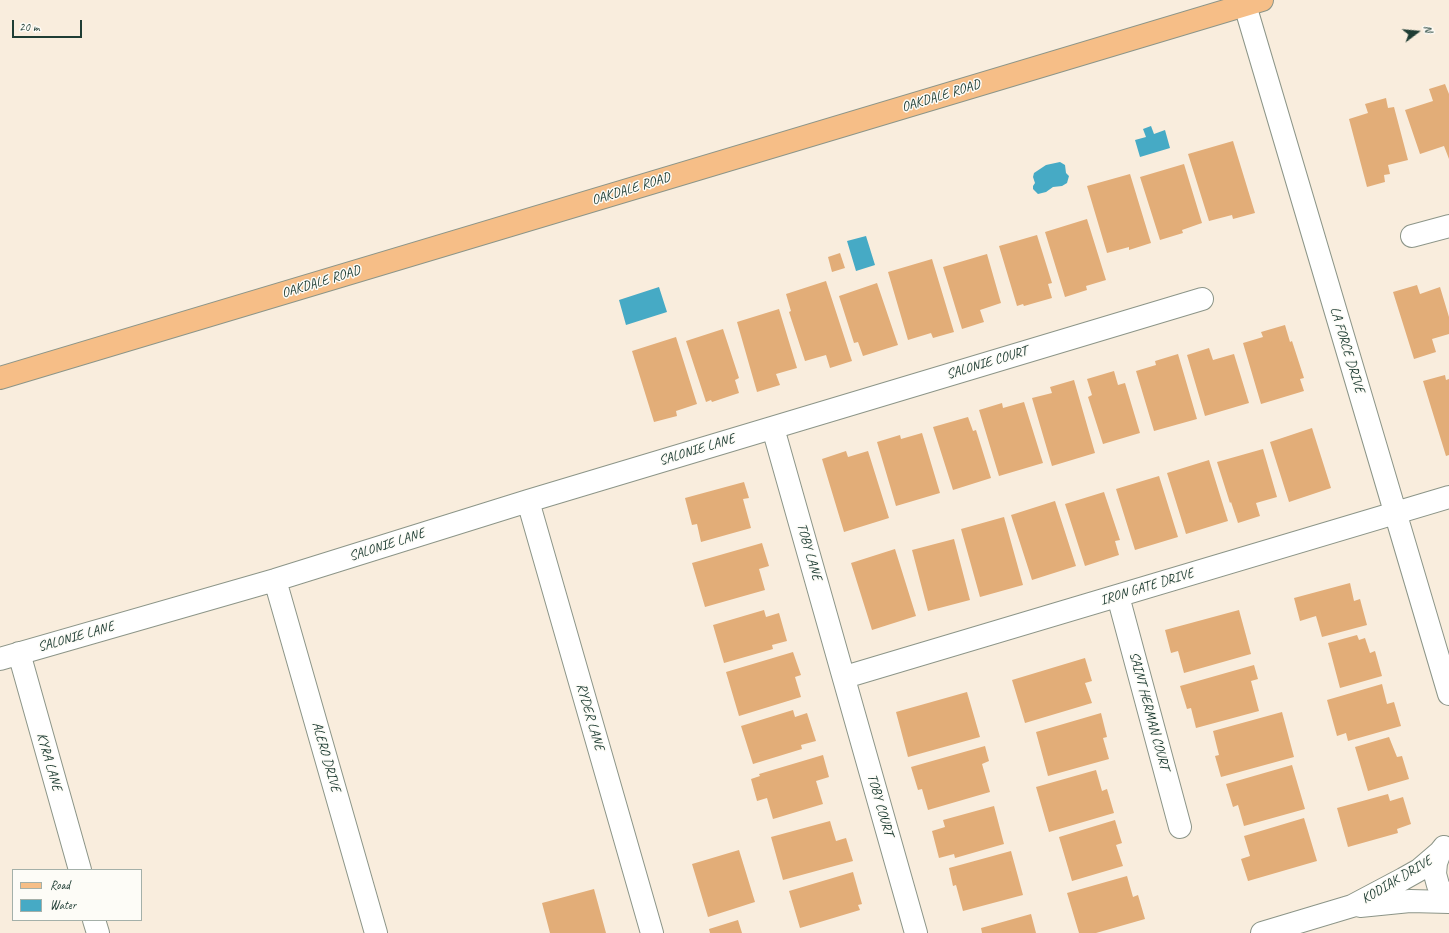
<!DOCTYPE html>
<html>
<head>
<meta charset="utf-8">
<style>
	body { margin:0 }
	#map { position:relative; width:1449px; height:933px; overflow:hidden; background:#f9eddd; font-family:Caveat,sans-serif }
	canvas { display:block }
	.legend { position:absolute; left:12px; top:869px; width:130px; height:52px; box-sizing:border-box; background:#fdfcf7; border:1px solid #a4b0a9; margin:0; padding:5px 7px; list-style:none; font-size:12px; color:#1f3d34 }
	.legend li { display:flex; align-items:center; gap:8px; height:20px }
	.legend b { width:20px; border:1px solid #a4b0a9 }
	.north { position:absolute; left:1397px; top:12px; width:40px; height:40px; -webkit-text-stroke:3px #fdfcf7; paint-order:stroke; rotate:74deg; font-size:11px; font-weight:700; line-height:16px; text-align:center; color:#1f3d34 }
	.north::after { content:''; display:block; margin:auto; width:14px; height:18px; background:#1f3d34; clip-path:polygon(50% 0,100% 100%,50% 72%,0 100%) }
	.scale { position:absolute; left:12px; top:20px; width:70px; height:18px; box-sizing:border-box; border:2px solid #1f3d34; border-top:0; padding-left:5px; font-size:12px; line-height:14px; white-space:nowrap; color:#1f3d34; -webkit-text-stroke:3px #fdfcf7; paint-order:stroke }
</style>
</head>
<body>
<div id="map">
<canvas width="1449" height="933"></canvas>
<ul class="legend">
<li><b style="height:5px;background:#f6be87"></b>Road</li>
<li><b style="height:11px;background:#46aac5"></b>Water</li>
</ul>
<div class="north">N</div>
<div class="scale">20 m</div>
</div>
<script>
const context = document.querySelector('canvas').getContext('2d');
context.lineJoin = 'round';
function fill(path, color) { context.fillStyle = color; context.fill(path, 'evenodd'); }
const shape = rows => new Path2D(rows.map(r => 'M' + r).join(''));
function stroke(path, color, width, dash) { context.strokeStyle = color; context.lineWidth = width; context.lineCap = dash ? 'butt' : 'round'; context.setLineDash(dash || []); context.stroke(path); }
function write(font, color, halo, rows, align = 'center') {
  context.font = font + ' Caveat,sans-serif'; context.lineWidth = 3; context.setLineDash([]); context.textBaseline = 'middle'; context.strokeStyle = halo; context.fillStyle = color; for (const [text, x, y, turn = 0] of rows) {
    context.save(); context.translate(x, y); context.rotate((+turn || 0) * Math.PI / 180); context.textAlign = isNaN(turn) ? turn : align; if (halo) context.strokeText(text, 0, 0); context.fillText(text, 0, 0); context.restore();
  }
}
fill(shape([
	[1151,126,1154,134,1165,130,1170,148,1140,157,1135,140,1146,137,1143,129],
	[1060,162,1065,165,1066,173,1069,176,1067,183,1062,186,1053,187,1046,192,1038,194,1033,189,1033,186,1035,183,1033,177,1034,173,1046,165],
	[866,236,875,265,856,271,847,241],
	[659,287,667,312,626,325,619,300]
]), '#46aac5');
fill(shape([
	[1445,84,1449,94,1449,159,1444,146,1420,154,1405,110,1433,101,1429,89],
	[1386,98,1388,108,1394,107,1408,160,1388,165,1390,174,1384,175,1385,182,1367,187,1349,119,1368,113,1365,104],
	[1233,141,1255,213,1233,219,1232,215,1209,221,1188,154],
	[1184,164,1202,223,1182,230,1183,233,1160,240,1140,177],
	[1130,174,1151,243,1129,250,1129,247,1107,253,1087,186],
	[1087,219,1106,280,1086,286,1087,290,1065,297,1045,232],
	[1037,235,1052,283,1048,284,1052,298,1024,306,1023,304,1017,306,999,246],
	[840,253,845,268,832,272,828,257],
	[987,254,1001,303,980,310,984,322,962,329,943,267],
	[932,259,954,332,933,338,931,333,908,340,888,272],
	[826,281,852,361,830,368,826,355,805,361,789,312,791,311,786,294],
	[877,283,898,345,863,356,858,342,854,343,839,296],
	[1417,285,1420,294,1440,287,1449,317,1449,334,1432,339,1436,352,1414,359,1393,292],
	[779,309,797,368,776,374,780,385,757,392,737,322],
	[1285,325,1290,342,1292,341,1304,378,1300,379,1304,391,1261,404,1243,343,1263,337,1261,332],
	[723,329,739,378,735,380,739,393,712,402,711,400,706,402,686,341],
	[676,337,697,404,676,411,677,416,654,422,632,351],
	[1209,348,1213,360,1234,354,1249,403,1205,416,1187,355],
	[1178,354,1197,419,1154,431,1136,371,1156,365,1155,361],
	[1114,371,1118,385,1125,383,1140,433,1103,444,1088,397,1092,395,1087,379],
	[1445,375,1446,380,1449,379,1449,455,1446,456,1423,381],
	[1074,380,1095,453,1052,466,1032,398,1052,393,1050,387],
	[1024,402,1043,463,999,476,979,410,1002,403,1003,408],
	[968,417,973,431,976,430,991,478,953,490,933,427],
	[1312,428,1331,488,1289,502,1270,442],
	[922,433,940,493,896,506,877,442,900,435,901,439],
	[1263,449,1277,497,1256,503,1260,516,1238,523,1231,502,1230,503,1217,462],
	[846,451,848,457,868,451,889,518,844,532,822,459],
	[1209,460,1228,521,1186,534,1167,473],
	[1159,476,1178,537,1135,550,1116,489],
	[744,482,749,498,743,499,751,528,701,542,697,524,692,525,685,498],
	[1104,492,1120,540,1115,541,1119,555,1085,566,1065,504],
	[1055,501,1076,566,1032,580,1011,515],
	[1004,517,1023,585,980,597,961,529],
	[954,539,970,600,928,611,912,550],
	[762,543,769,566,759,569,765,590,705,607,692,563],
	[895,549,916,616,872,630,851,563],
	[1350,583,1354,601,1360,599,1367,625,1322,637,1316,616,1300,621,1294,598],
	[764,610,766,617,779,613,787,641,772,645,773,649,724,663,713,625],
	[1239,610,1251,654,1184,673,1178,651,1171,653,1165,630],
	[1357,635,1359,640,1365,638,1370,653,1375,651,1382,676,1340,688,1328,643],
	[793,652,801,675,795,677,801,697,739,716,726,672],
	[1085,658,1092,681,1085,683,1092,703,1025,723,1012,680],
	[1254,665,1258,679,1251,681,1259,711,1196,728,1191,708,1187,709,1180,686],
	[1382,684,1387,704,1394,702,1401,726,1348,741,1346,733,1337,736,1327,700],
	[967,692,980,737,908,757,896,712],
	[793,710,795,717,807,713,816,741,801,745,802,749,753,764,741,726],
	[1282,712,1294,757,1221,777,1215,756,1219,755,1213,731],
	[1101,713,1107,737,1103,738,1109,759,1048,776,1036,732],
	[1389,737,1397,757,1402,756,1409,779,1368,791,1355,747],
	[985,746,989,761,982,764,990,792,928,810,922,789,918,790,911,767],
	[823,755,829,777,816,781,823,804,773,819,767,798,757,801,751,779,760,776,759,774],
	[1292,765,1305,809,1244,826,1238,805,1233,807,1226,784],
	[1096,770,1102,791,1107,789,1114,813,1049,832,1036,787],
	[1388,794,1390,801,1403,797,1411,824,1397,829,1398,833,1348,847,1337,808],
	[994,806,1004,844,955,858,954,854,939,858,932,831,945,827,943,820],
	[1304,818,1317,861,1248,881,1241,859,1250,856,1244,836],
	[1115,820,1122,843,1116,845,1123,866,1072,881,1059,837],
	[830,821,836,841,846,838,853,861,783,880,771,837],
	[739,850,755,902,708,917,692,864],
	[1011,851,1023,895,963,911,956,885,953,886,949,868],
	[853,872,862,904,858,905,860,910,800,928,789,891],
	[1127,876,1133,897,1138,895,1145,919,1096,933,1079,933,1067,893],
	[594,889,606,933,550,933,542,903],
	[1031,914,1036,933,982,933,981,928],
	[738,920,742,933,710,933,709,929]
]), '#e2ad78');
const minor = shape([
	[1245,5,1449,694],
	[1412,236,1449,226],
	[773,428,916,933],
	[528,501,652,933],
	[275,580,376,933],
	[1118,596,1180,827],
	[19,653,80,870],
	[0,659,275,580,528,501,1202,299],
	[845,677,1449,497],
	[1444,847,1440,852,1436,863,1435,874,1438,885,1443,894,1449,900],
	[1360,906,1410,901,1449,902],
	[94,920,98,933],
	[1262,933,1352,906,1403,879,1419,870,1440,852]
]);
const major = shape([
	[0,378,1262,0]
]);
stroke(minor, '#8c9588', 24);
stroke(major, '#8c9588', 24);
stroke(minor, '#fff', 22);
stroke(major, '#f6be87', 22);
write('14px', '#1f3d34', '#fdfcf7', [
	["OAKDALE ROAD",941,96,-17],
	["OAKDALE ROAD",631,189,-17],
	["OAKDALE ROAD",321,282,-17],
	["LA FORCE DRIVE",1347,350,73],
	["SALONIE COURT",987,363,-17],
	["SALONIE LANE",697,450,-17],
	["SALONIE LANE",387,545,-18],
	["TOBY LANE",809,552,74],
	["IRON GATE DRIVE",1147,587,-17],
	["SALONIE LANE",76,637,-16],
	["SAINT HERMAN COURT",1149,711,75],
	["RYDER LANE",590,717,74],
	["ALERO DRIVE",326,757,74],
	["KYRA LANE",49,762,74],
	["TOBY COURT",880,805,74],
	["KODIAK DRIVE",1397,880,-31]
]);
</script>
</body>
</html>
